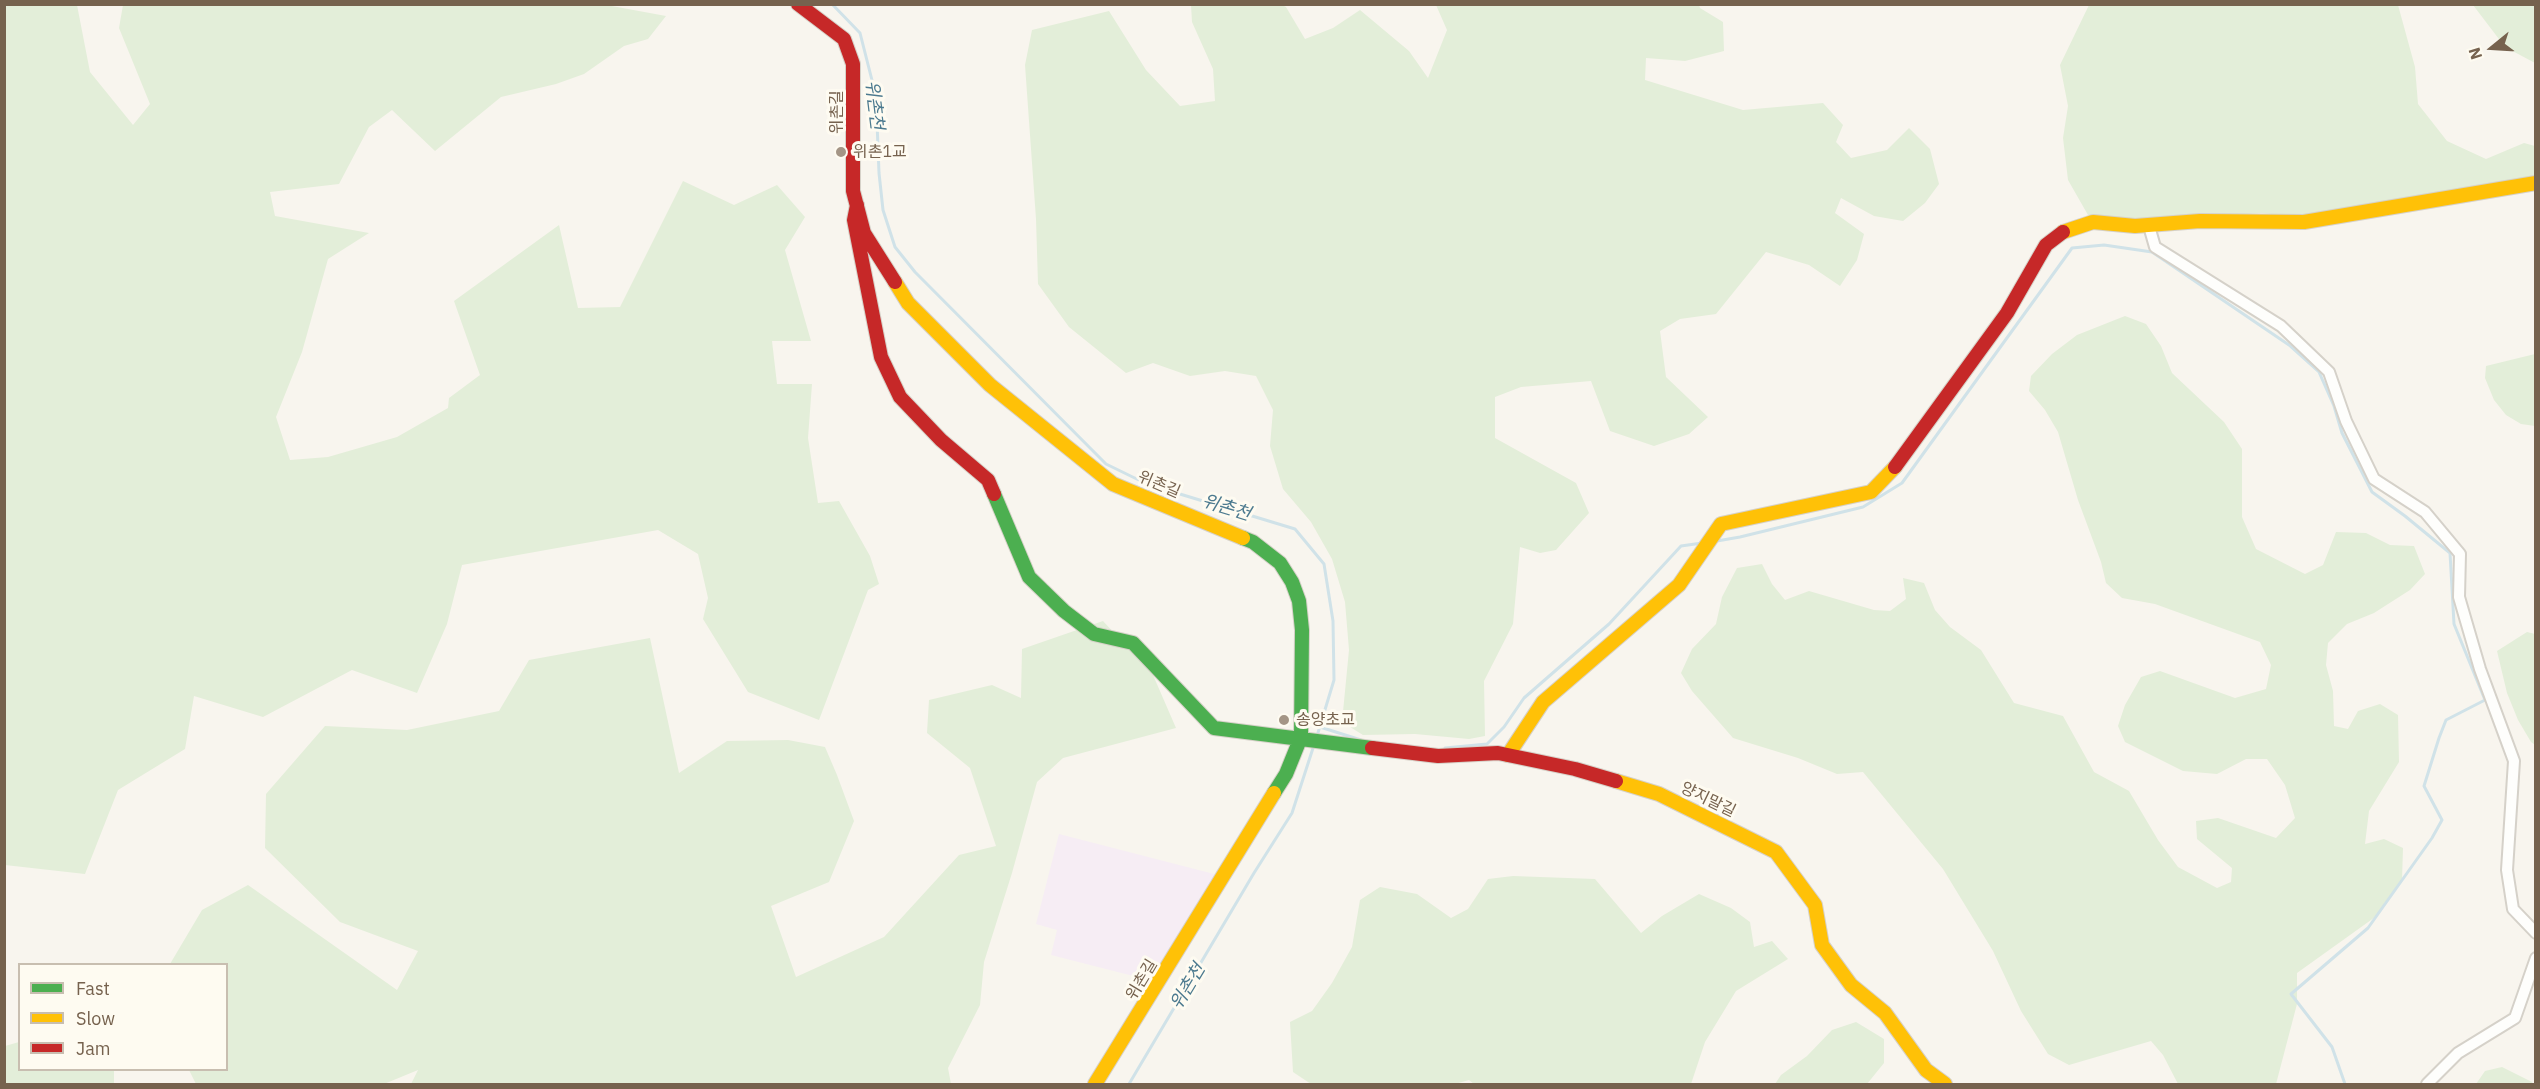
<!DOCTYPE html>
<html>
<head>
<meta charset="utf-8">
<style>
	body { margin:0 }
	#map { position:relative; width:2540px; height:1089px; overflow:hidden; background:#f8f5ee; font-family:"IBM Plex Sans",sans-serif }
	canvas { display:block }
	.frame { position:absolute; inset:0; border:6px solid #76624e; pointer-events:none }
	.legend { position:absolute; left:18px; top:963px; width:210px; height:108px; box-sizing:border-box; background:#fefbf1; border:2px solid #c8beb0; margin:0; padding:8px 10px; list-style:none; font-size:18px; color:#76624e }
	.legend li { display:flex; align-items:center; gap:12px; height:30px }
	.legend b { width:30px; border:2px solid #c8beb0 }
	.north { position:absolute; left:2462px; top:18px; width:60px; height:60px; -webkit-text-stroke:4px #fefbf1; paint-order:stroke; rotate:252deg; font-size:16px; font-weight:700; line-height:24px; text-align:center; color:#76624e }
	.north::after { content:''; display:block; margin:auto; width:21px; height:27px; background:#76624e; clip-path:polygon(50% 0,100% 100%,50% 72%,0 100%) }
</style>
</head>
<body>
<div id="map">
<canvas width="2540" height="1089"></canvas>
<div class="frame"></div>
<ul class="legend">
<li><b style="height:8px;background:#4caf50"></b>Fast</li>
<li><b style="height:8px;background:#ffc107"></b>Slow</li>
<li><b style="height:8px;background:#c62828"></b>Jam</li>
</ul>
<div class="north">N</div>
</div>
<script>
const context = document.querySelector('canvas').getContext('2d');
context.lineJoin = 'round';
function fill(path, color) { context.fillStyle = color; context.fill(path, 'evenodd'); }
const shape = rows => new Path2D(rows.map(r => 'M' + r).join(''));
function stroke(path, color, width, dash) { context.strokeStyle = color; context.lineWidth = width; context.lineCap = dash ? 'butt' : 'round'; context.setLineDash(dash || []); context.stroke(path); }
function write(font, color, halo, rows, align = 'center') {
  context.font = font + ' "IBM Plex Sans","Noto Sans KR",sans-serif'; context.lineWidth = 6; context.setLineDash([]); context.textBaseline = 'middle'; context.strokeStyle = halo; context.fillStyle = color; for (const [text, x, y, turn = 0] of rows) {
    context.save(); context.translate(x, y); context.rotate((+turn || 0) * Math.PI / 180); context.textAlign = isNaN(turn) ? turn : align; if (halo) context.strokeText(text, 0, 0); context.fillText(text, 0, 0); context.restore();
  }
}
fill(shape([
	[1059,834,1218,875,1149,980,1051,955,1057,930,1036,924]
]), '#f6edf4');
fill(shape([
	[601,4,666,16,648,39,624,46,584,74,556,84,501,97,435,151,392,110,369,127,339,184,270,192,275,216,369,233,328,259,302,352,276,417,290,460,328,457,397,437,448,408,449,398,480,375,454,301,559,225,578,308,620,307,683,181,734,205,777,185,805,217,785,250,811,341,772,341,777,384,812,384,808,438,818,503,839,501,870,556,879,584,868,590,819,720,748,692,703,619,708,598,698,554,658,530,462,565,447,624,417,693,352,670,263,717,194,696,185,749,118,790,85,874,5,865,5,5,77,5,90,72,133,125,150,104,119,28,123,5],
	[1191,5,1282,5,1286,7,1305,39,1333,28,1360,10,1409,51,1428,78,1447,30,1436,5,1699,5,1700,8,1723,22,1724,51,1685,61,1646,58,1645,80,1743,110,1823,103,1843,125,1836,142,1851,158,1887,150,1909,128,1930,149,1939,184,1925,203,1903,221,1874,216,1841,198,1835,213,1864,234,1857,260,1840,286,1809,265,1766,252,1716,314,1680,319,1660,331,1666,377,1708,417,1689,434,1654,446,1610,431,1591,381,1521,387,1495,397,1495,438,1576,483,1589,513,1556,550,1540,553,1520,547,1513,624,1484,681,1485,736,1469,739,1415,734,1363,735,1342,722,1349,650,1345,602,1332,559,1311,522,1283,489,1270,446,1273,410,1256,376,1225,371,1190,376,1153,363,1126,373,1069,327,1038,284,1036,219,1025,65,1032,30,1109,11,1146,70,1180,106,1215,101,1213,69,1192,22],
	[2089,5,2398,5,2415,67,2418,104,2447,141,2486,159,2524,143,2535,146,2535,172,2533,178,2334,221,2262,213,2169,219,2130,225,2088,215,2068,180,2063,138,2068,106,2060,65],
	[2473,5,2535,5,2535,63,2505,47],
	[2125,316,2146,324,2161,346,2172,373,2224,422,2242,449,2242,517,2256,549,2305,574,2323,565,2336,532,2366,533,2390,545,2414,546,2425,574,2410,590,2374,613,2347,624,2328,643,2326,665,2333,691,2334,726,2348,729,2358,711,2380,704,2398,715,2399,762,2369,811,2365,844,2384,839,2403,848,2402,880,2378,915,2297,973,2297,1004,2276,1084,2178,1084,2163,1055,2151,1041,2069,1065,2048,1054,2021,1011,1993,951,1943,869,1863,772,1837,774,1798,758,1733,738,1692,691,1681,673,1692,649,1716,624,1722,597,1737,568,1762,564,1772,584,1785,600,1809,591,1874,610,1890,611,1906,599,1903,578,1924,583,1935,610,1950,627,1981,650,2014,703,2063,716,2094,772,2129,791,2158,840,2178,867,2217,888,2231,882,2232,868,2197,839,2196,821,2218,818,2276,838,2295,818,2285,785,2267,759,2246,759,2217,774,2183,771,2125,742,2118,726,2125,705,2141,677,2160,671,2235,698,2266,689,2271,665,2260,642,2155,604,2122,598,2106,583,2101,562,2078,500,2058,432,2045,410,2029,391,2031,376,2052,354,2077,335],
	[2535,354,2536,354,2535,426,2521,424,2506,415,2494,400,2485,378,2486,366],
	[1103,621,1153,675,1176,728,1063,758,1037,782,1012,873,984,962,980,1005,948,1068,951,1084,411,1084,418,1070,384,1084,196,1084,189,1070,226,1070,226,964,170,964,202,910,248,885,397,990,418,951,340,922,265,848,266,794,325,726,407,730,499,711,529,660,650,638,679,773,727,741,788,740,825,747,837,775,854,821,829,882,771,906,796,977,884,937,959,855,996,846,970,768,927,733,929,700,992,685,1021,698,1022,649],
	[2527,632,2535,634,2535,745,2531,742,2518,720,2507,693,2497,651],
	[1513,876,1595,879,1641,933,1662,916,1699,894,1731,908,1750,922,1754,947,1772,941,1788,959,1736,991,1705,1042,1691,1084,1474,1084,1469,1080,1455,1084,1311,1084,1293,1072,1290,1022,1312,1011,1332,983,1352,947,1360,900,1380,887,1417,894,1451,918,1468,909,1488,879],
	[1856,1022,1884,1039,1884,1063,1867,1084,1775,1084,1781,1075,1807,1056,1832,1030],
	[19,1042,20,1070,114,1070,114,1084,5,1084,5,1046],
	[2502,1067,2532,1082,2533,1084,2476,1084,2485,1071]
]), '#e3eed9');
stroke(shape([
	[832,4,860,33,876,96,879,173,883,210,895,247,915,272,1106,464,1147,484,1295,529,1324,564,1333,621,1334,680,1317,736],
	[1717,541,1740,537,1863,507,1902,483,2072,248,2104,245,2152,252,2289,345,2319,372,2334,406,2342,433,2372,492,2405,516,2450,553,2454,624,2485,700,2446,720,2439,738,2424,786,2442,820,2432,838,2368,928,2291,994,2332,1047,2345,1084],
	[1320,727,1361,740],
	[1445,748,1487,744,1504,727,1524,698,1609,624,1681,546,1702,543],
	[1129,1084,1254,873,1292,813,1314,745]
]), '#d0e2e8', 3);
const street = shape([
	[2149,226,2155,247,2281,326,2329,372,2346,421,2374,479,2425,512,2460,554,2459,597,2480,669,2514,761,2507,870,2513,909,2536,933],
	[2427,1084,2458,1053,2515,1018,2536,958]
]);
const fast = shape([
	[994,494,1029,577,1064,611,1094,634,1133,643,1214,728,1372,748],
	[1243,538,1253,542,1280,563,1292,582,1299,601,1302,630,1301,737,1286,774,1274,793]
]);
const slow = shape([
	[2063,232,2093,222,2135,226,2200,221,2304,222,2536,183],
	[895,282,908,303,990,385,1113,484,1243,538],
	[1508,755,1543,702,1679,585,1721,524,1871,492,1895,467],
	[1616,781,1659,794,1776,852,1815,905,1822,945,1851,985,1885,1013,1926,1070,1945,1084],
	[1095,1084,1274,793]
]);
const jam = shape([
	[798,4,844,39,853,64,853,191,864,233,895,282],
	[857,205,854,220,881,357,900,397,941,440,988,480,994,494],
	[1895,467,2007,313,2046,245,2063,232],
	[1372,748,1438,756,1498,753,1575,769,1616,781]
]);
stroke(street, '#d5d1c9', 14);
stroke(fast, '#d6d1c8', 16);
stroke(slow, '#d6d1c8', 16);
stroke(jam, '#d6d1c8', 16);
stroke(street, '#fefefc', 10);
stroke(fast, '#4caf50', 14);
stroke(slow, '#ffc107', 14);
stroke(jam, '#c62828', 14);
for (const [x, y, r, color] of [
	[841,152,6,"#a49586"],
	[1284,720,6,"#a49586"]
]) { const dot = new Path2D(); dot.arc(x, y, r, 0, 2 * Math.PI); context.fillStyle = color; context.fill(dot); stroke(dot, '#fefbf1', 2); }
write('16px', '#76624e', '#fefbf1', [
	["위촌길",837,112,-90],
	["위촌길",1159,485,23],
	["양지말길",1708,800,26],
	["위촌길",1142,980,-59]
]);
write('16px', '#76624e', '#fefbf1', [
	["위촌1교",853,152],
	["송양초교",1296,720]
], 'left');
write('italic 18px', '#4c7a8f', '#fefbf1', [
	["위촌천",874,105,83],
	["위촌천",1226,508,17],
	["위촌천",1188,987,-59]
]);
</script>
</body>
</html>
